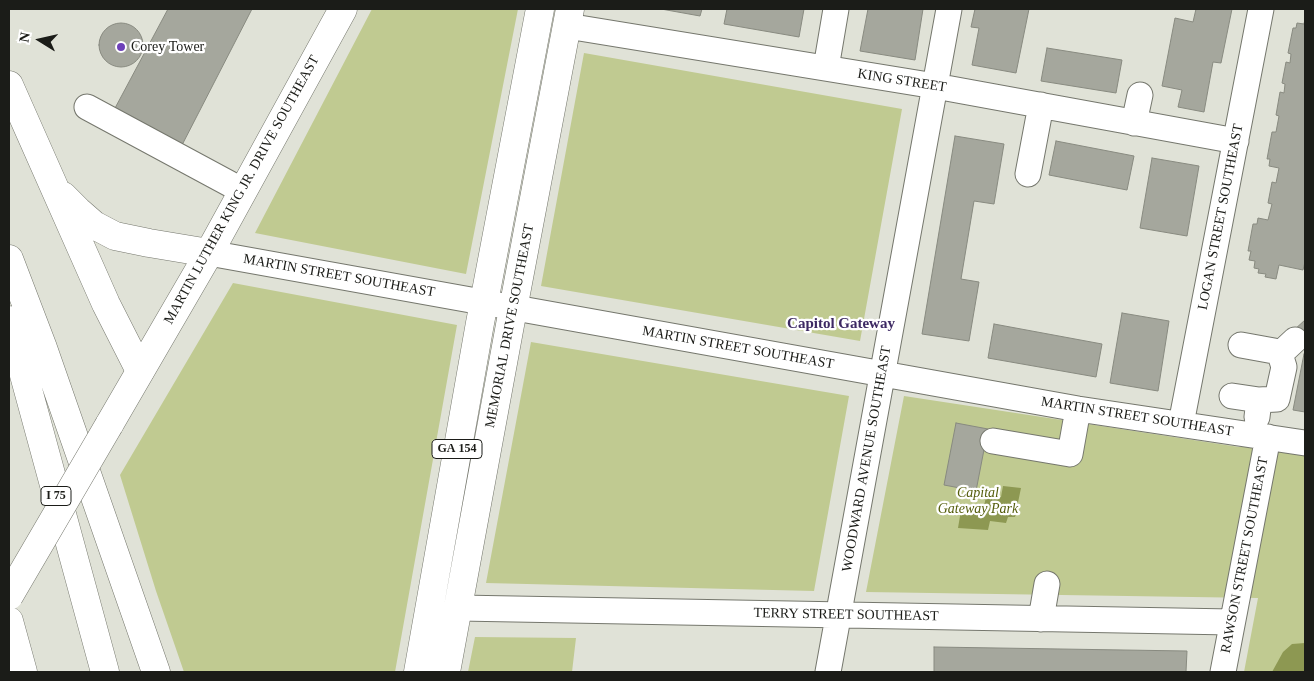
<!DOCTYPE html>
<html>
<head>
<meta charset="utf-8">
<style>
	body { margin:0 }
	#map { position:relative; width:1314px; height:681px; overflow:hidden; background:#e0e2d7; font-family:Georgia,serif }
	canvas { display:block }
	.frame { position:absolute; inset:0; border:10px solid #1b1c18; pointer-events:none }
	.north { position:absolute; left:15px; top:15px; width:50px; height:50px; -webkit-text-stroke:4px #fff; paint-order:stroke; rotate:280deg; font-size:14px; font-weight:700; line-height:20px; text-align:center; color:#1b1c18 }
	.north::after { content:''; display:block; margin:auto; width:18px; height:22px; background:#1b1c18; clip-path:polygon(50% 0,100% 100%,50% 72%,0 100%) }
</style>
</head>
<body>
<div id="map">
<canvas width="1314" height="681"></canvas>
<div class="frame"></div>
<div class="north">N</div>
</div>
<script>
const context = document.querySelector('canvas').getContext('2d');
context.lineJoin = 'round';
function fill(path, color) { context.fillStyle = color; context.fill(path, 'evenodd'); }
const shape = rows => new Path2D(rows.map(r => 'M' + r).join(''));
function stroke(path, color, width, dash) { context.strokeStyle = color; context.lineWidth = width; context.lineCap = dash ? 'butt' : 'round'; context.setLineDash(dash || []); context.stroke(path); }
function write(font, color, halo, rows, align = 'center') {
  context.font = font + ' Georgia,serif'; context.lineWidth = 4.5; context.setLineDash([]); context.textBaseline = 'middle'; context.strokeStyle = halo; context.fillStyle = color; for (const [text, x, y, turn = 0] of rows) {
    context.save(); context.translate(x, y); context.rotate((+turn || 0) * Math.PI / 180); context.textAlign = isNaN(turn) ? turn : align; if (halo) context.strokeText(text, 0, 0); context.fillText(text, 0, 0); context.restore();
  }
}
fill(shape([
	[372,9,518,9,466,274,255,233],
	[584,53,902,109,860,341,541,286],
	[233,283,457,325,395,672,184,672,156,591,120,475],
	[531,342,849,396,814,591,486,583],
	[904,396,1239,447,1281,445,1305,449,1305,672,1244,672,1258,598,866,592],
	[475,637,576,638,572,672,468,672]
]), '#c0ca91');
fill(shape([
	[1003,486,1021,488,1015,517,1008,517,1006,523,990,521,988,530,958,528,962,504,984,507,986,496,1001,497],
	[1305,643,1305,672,1272,672,1283,652,1292,644]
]), '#8d9852');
const building = shape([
	[168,9,252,9,181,147,114,110,168,9],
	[661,9,702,9,700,16,661,9],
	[727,9,804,9,799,37,724,24,727,9],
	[868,9,923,9,915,60,860,51,868,9],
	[975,9,1029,9,1016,73,972,65,979,28,971,27,975,9],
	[1196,9,1232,9,1221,63,1213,62,1204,112,1178,107,1182,90,1162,86,1175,18,1193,22,1196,9],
	[1305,19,1305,262,1303,270,1279,265,1276,279,1265,277,1266,274,1258,273,1259,269,1254,268,1255,261,1249,260,1251,251,1248,251,1253,224,1257,224,1258,218,1268,220,1272,204,1268,203,1272,182,1276,183,1279,168,1269,166,1270,159,1267,159,1272,132,1276,132,1279,116,1276,115,1280,92,1284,93,1285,84,1282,83,1286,62,1290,63,1291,54,1288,53,1293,28,1296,28,1297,23,1304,24,1305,19],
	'99 45a22 22 0 1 1 44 0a22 22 0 1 1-44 0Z',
	[1047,48,1122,60,1116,93,1041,81,1047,48],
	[955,136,1004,144,994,204,974,201,961,279,979,282,969,341,922,334,955,136],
	[1056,141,1134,156,1127,190,1049,175,1056,141],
	[1152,158,1199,166,1187,236,1140,228,1152,158],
	[1122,313,1169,321,1158,391,1110,383,1122,313],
	[1305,320,1305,342,1294,330,1305,320],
	[994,324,1102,344,1096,377,988,358,994,324],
	[1304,354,1305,354,1305,412,1293,410,1304,354],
	[956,423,988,429,976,491,944,485,956,423],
	[934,647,1187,651,1186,672,934,672,934,647]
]);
fill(building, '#a5a79d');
stroke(building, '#888a80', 1);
const minor = shape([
	[567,26,935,86,1236,141],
	[826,68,836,9],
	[87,107,243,191],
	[1134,123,1140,95],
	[1028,174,1041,105],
	[209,253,1078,409,1305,443],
	[1241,345,1274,351,1280,354,1284,367,1277,399,1259,400],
	[1280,354,1295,340],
	[1232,396,1259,400,1257,417],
	[1181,424,1261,9],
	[993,441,1070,454,1078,409],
	[459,608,1232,622],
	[1041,619,1047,584],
	[828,672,949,9],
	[1223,672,1268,437]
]);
const major = shape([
	[109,425,209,253,343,9],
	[418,672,480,323,540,9],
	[446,672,510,325,570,9]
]);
const highway = shape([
	[9,85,106,304,140,371],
	[63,196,78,211,94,225,115,236,149,243,209,253],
	[9,259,43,348,156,672],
	[9,320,105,672],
	[9,621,23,672]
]);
stroke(minor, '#75776d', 27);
stroke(major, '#75776d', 29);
stroke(highway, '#75776d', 29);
stroke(minor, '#fff', 25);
stroke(major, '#fff', 28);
stroke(highway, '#fff', 28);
const majorBridge = shape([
	[9,596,109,425]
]);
stroke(majorBridge, '#75776d', 29, []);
stroke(majorBridge, '#fff', 28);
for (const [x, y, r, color] of [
	[121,47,5,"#6e41b9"]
]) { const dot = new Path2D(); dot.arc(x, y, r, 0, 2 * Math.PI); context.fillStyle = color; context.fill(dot); stroke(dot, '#fff', 2); }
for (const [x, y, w] of [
	[457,449,50],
	[56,496,30]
]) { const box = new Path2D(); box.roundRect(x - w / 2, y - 9.5, w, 19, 4); context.fillStyle = '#fff'; context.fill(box); stroke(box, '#1b1c18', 1); }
write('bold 12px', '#1b1c18', null, [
	["GA 154",457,449],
	["I 75",56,496]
]);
write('14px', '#1b1c18', '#fff', [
	["Corey Tower",131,47]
], 'left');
write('14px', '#1b1c18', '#fff', [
	["KING STREET",902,81,9],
	["MARTIN LUTHER KING JR. DRIVE SOUTHEAST",242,190,-61],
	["LOGAN STREET SOUTHEAST",1221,217,-79],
	["MARTIN STREET SOUTHEAST",339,276,10],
	["MEMORIAL DRIVE SOUTHEAST",510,326,-79],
	["MARTIN STREET SOUTHEAST",738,348,10],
	["MARTIN STREET SOUTHEAST",1137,417,9],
	["WOODWARD AVENUE SOUTHEAST",867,459,-80],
	["RAWSON STREET SOUTHEAST",1245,555,-79],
	["TERRY STREET SOUTHEAST",846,615,1]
]);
write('italic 14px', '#555e0c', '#fff', [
	["Capital",978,493],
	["Gateway Park",978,509]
]);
write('bold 15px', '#3d2963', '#fff', [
	["Capitol Gateway",841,324]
]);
</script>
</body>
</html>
